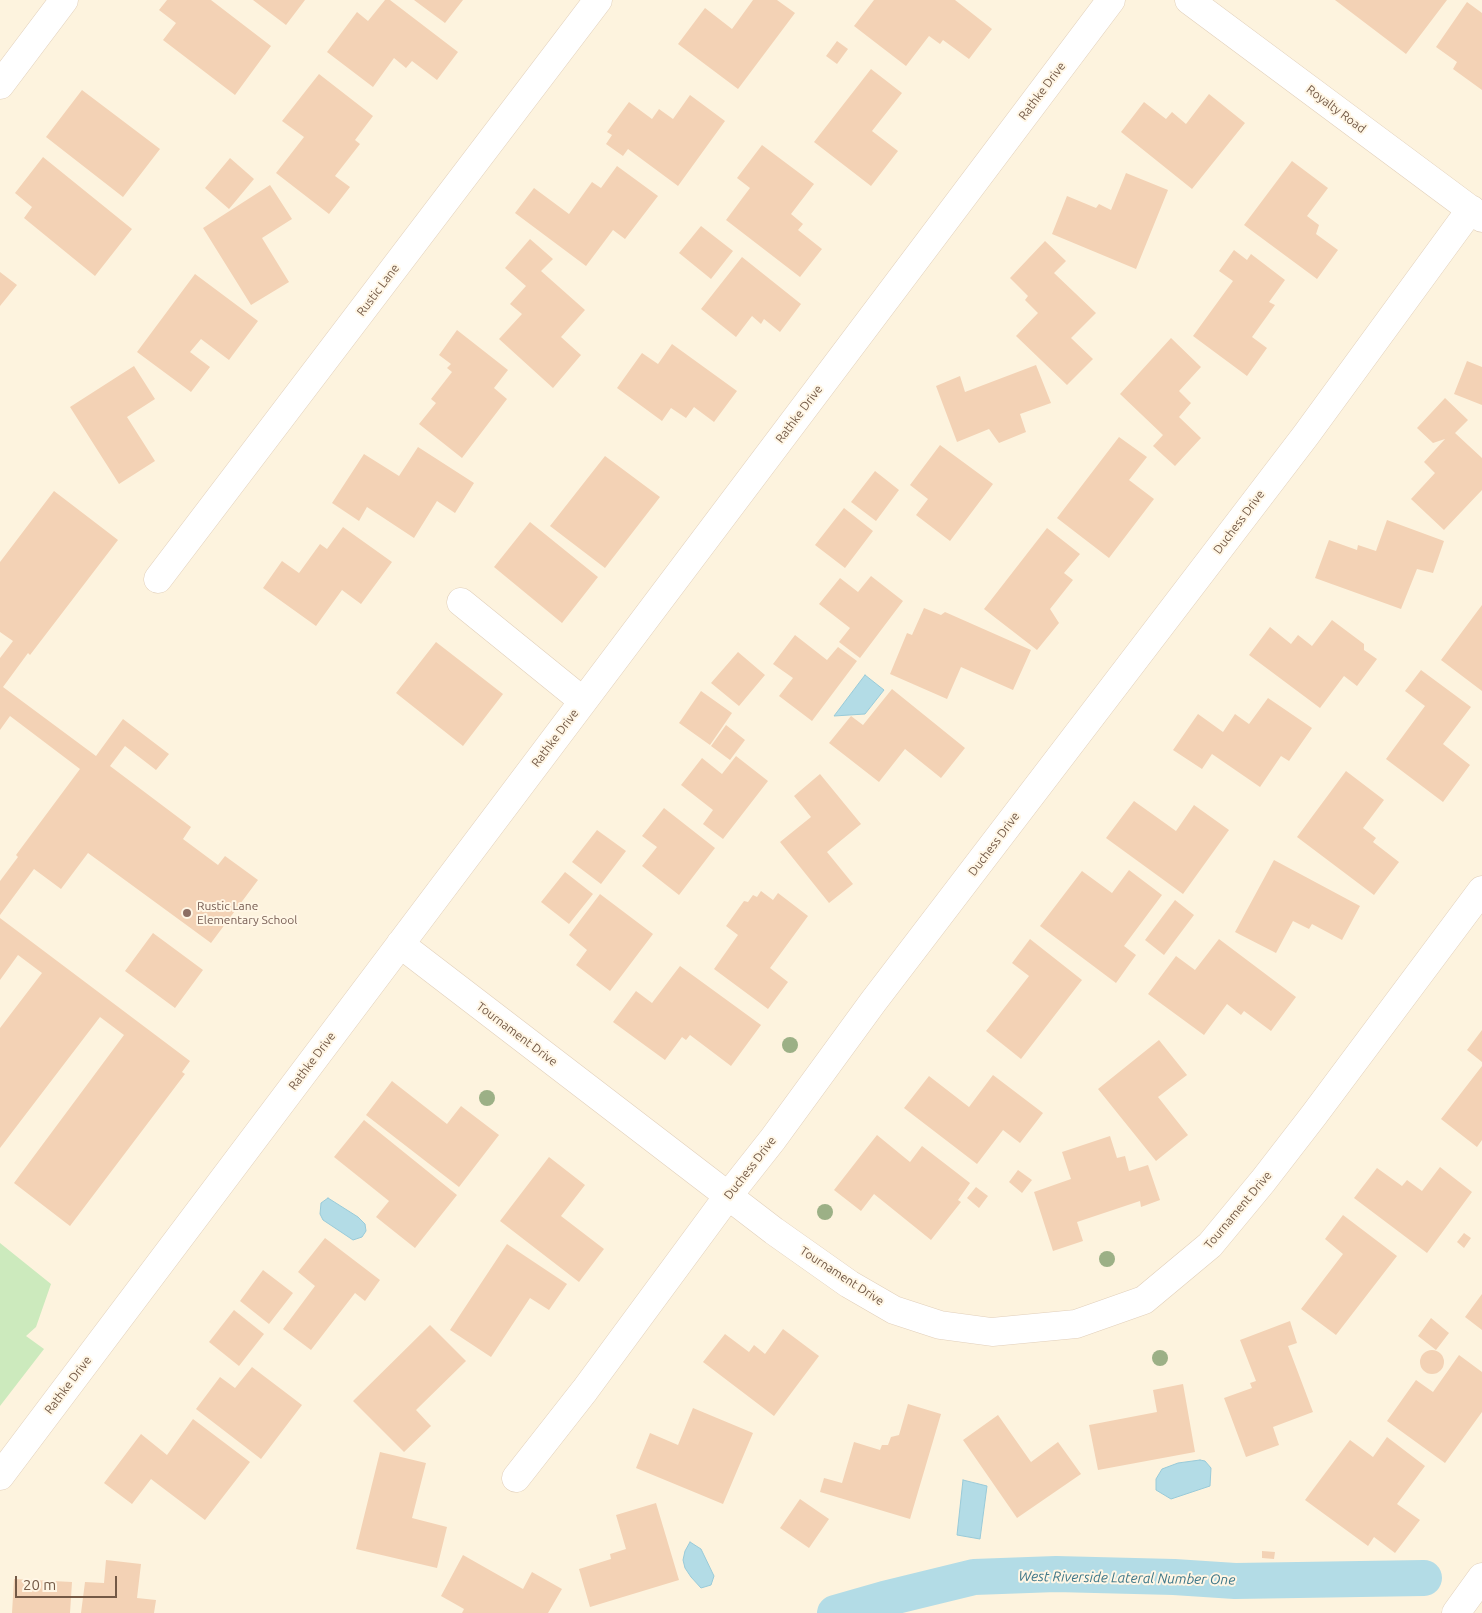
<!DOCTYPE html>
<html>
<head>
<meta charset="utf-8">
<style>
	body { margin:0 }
	#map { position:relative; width:1482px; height:1613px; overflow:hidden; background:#fdf3de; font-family:Ubuntu,sans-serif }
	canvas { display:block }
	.scale { position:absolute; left:15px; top:1576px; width:102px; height:22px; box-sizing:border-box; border:2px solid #735946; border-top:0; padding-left:6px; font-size:15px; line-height:18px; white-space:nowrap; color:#735946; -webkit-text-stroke:4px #fff6e5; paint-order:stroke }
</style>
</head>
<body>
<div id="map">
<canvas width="1482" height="1613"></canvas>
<div class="scale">20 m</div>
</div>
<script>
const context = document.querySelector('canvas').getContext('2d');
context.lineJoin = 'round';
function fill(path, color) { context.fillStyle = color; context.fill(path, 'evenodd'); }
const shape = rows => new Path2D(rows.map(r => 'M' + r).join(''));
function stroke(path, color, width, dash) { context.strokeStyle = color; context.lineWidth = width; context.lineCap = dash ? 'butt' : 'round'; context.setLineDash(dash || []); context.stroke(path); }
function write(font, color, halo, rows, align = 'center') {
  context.font = font + ' Ubuntu,sans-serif'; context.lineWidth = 4; context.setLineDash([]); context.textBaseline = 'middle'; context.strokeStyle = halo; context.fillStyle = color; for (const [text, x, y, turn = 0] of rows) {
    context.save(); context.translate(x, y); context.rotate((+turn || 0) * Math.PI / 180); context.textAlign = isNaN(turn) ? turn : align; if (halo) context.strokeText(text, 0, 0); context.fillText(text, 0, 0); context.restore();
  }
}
fill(shape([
	[0,1243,51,1284,36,1327,26,1336,44,1349,0,1406]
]), '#cceabd');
const water = shape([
	[865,675,884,690,865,714,834,716,865,675],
	[328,1198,358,1217,365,1224,366,1231,362,1237,353,1240,323,1220,320,1214,321,1203,328,1198],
	[1200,1460,1205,1461,1211,1468,1210,1486,1171,1499,1156,1490,1156,1479,1162,1469,1178,1463,1200,1460],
	[963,1480,987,1486,980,1539,957,1535,963,1480],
	[690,1542,701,1549,714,1576,711,1585,701,1588,691,1577,685,1568,683,1560,685,1551,690,1542]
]);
fill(water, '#b3dce6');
stroke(water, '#99cad8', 1);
stroke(shape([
	[835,1613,884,1599,974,1577,1056,1574,1174,1577,1235,1581,1424,1578]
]), '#b3dce6', 36);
fill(shape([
	[167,0,211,0,271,46,235,95,163,40,176,23,159,10],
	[253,0,305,0,286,25],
	[385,0,390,0,458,52,437,80,412,61,406,68,394,58,373,87,327,52,357,12,368,21],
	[414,0,463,0,445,23],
	[753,0,777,0,795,13,738,89,678,44,705,8,732,29],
	[874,0,955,0,992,29,969,59,943,40,940,44,929,36,906,66,854,26],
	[1335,0,1447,0,1406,54],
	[1467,2,1482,13,1482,90,1453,69,1457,62,1436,47],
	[837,41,848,49,837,64,826,56],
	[871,69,902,93,872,131,898,151,871,186,814,142],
	[319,74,373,116,355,140,360,144,335,176,350,187,329,214,276,173,304,137,282,121],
	[82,90,160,149,123,197,46,137],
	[1209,94,1245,123,1192,189,1121,132,1144,102,1166,119,1172,112,1186,124],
	[690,95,725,121,678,186,628,149,623,156,606,144,612,135,607,132,629,102,652,119,659,109,673,119],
	[762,145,814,184,791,214,803,224,798,230,822,249,800,277,726,220,750,188,737,178],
	[43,157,132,229,95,276,24,218,32,207,15,193],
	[230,158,254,179,229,209,205,188],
	[1292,161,1328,188,1307,216,1319,225,1316,234,1338,250,1317,279,1244,225],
	[617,166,658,196,625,239,613,230,586,266,515,213,534,188,569,214,592,182,601,188],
	[1126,173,1168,190,1136,269,1052,234,1067,196,1096,208,1099,204,1111,210],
	[270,185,292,219,262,238,289,282,251,305,203,228],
	[701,226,733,251,711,279,679,253],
	[530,239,553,259,541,271,585,310,561,337,581,355,553,388,499,339,522,314,510,304,526,286,505,268],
	[1045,241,1066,261,1054,273,1096,313,1071,338,1093,359,1067,385,1016,336,1038,313,1025,300,1028,296,1010,278],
	[1234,250,1247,260,1251,254,1285,280,1269,302,1275,305,1252,337,1267,348,1247,376,1193,336,1233,281,1219,271],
	[742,257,801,304,780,332,764,319,761,324,752,316,736,337,701,309],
	[0,272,17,285,0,306],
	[195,274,258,321,229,360,201,339,190,352,210,367,191,392,137,352],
	[457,330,508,370,494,388,507,399,462,458,419,424,436,403,431,399,452,372,447,368,451,364,439,355],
	[1171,338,1201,367,1179,391,1191,403,1179,417,1201,438,1175,466,1153,446,1163,435,1120,394],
	[672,344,737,391,714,422,694,407,686,418,671,408,662,421,617,388,642,353,658,364],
	[1467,361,1482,367,1482,405,1454,394],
	[1036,365,1051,403,1020,414,1026,432,999,443,989,429,957,442,936,386,960,376,965,392],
	[134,366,155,399,127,417,155,461,119,484,70,407],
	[1445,398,1468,420,1455,433,1482,458,1482,490,1444,530,1411,499,1435,473,1424,462,1445,439,1433,443,1417,428],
	[1119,437,1147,457,1129,480,1154,499,1109,558,1057,518],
	[940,445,993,484,950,541,916,515,928,499,910,485],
	[418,447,474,483,455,513,437,501,414,538,367,507,359,521,332,503,364,454,399,476],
	[605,456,660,497,605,568,550,526],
	[875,471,899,490,876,521,851,502],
	[54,491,118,540,30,655,28,653,3,687,96,756,123,719,169,754,156,770,125,746,110,766,191,827,183,839,218,865,225,856,258,880,211,943,88,853,61,889,34,869,0,915,0,881,18,857,16,855,80,769,10,716,0,730,0,658,13,641,0,632,0,562],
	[844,508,873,531,845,568,815,545],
	[1387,520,1444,541,1433,573,1417,569,1401,609,1315,578,1329,540,1357,550,1358,545,1376,551],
	[530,522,598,577,562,623,494,567],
	[343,527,392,562,361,604,342,590,316,626,263,588,282,561,299,573,320,544,327,549],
	[1047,528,1080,554,1064,573,1073,580,1050,609,1059,623,1037,650,984,609],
	[871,576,903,601,860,658,839,642,850,628,819,604,840,578,858,592],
	[1482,605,1482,691,1441,660],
	[924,608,941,615,945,612,1031,650,1013,690,961,667,947,699,890,674,907,633,912,635],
	[1332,620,1364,644,1364,650,1377,659,1357,686,1344,676,1320,708,1249,655,1270,627,1291,644,1298,635,1312,646],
	[795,635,827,660,838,647,857,661,812,721,779,696,793,678,773,664],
	[436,642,503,694,463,746,396,693],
	[738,652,765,675,739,706,711,683],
	[1421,670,1471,707,1443,744,1470,765,1443,802,1386,759,1425,706,1405,691],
	[892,689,965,748,941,778,905,749,879,782,829,743,851,716,863,725],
	[701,691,732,713,710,745,679,723],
	[1268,698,1312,728,1289,761,1281,756,1260,787,1212,754,1202,769,1173,750,1198,714,1223,732,1235,714,1249,724],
	[726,725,745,740,730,760,711,746],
	[736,756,768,781,723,839,703,824,713,810,681,785,702,758,722,774],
	[1346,771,1384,800,1363,828,1376,838,1373,842,1399,862,1374,895,1297,837],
	[820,774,861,824,827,852,853,884,829,903,780,842,811,817,794,796],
	[1134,801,1176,831,1194,805,1229,830,1183,894,1106,838],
	[664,808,715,848,679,895,642,866,657,847,642,836],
	[597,830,626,851,601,884,572,862],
	[1274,860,1360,906,1342,940,1312,924,1309,929,1293,921,1276,953,1235,932],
	[1129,870,1162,895,1124,946,1136,955,1116,983,1040,926,1082,871,1112,893],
	[565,872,593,894,569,924,541,902],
	[761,891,773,900,778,893,808,916,770,968,788,982,768,1009,714,969,738,935,726,926,744,901,748,902,753,895,757,897],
	[600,894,653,934,610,991,576,965,587,950,569,935],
	[1175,900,1194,915,1164,955,1145,940],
	[0,918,190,1061,182,1072,185,1074,70,1226,14,1183,124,1035,100,1017,0,1148,0,1028,42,973,18,955,0,980],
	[153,933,203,970,175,1008,125,971],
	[1030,939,1082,980,1021,1059,986,1031,1029,976,1012,963],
	[1219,939,1296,997,1271,1031,1244,1011,1241,1015,1227,1004,1204,1035,1148,994,1176,956,1195,970],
	[680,966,761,1025,731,1066,690,1035,686,1040,682,1037,665,1060,613,1022,636,991,652,1003],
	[1482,1030,1482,1062,1467,1050],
	[1159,1040,1187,1075,1158,1097,1188,1135,1156,1161,1098,1089],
	[1482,1066,1482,1140,1477,1147,1441,1119],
	[993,1075,1043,1113,1020,1143,1003,1130,977,1164,904,1108,929,1076,969,1107],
	[392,1081,447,1124,461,1106,499,1135,459,1187,366,1115],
	[364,1120,457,1195,415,1248,376,1217,389,1201,334,1157],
	[877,1135,910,1162,922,1146,970,1183,958,1200,961,1202,931,1240,874,1194,861,1211,834,1190],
	[1110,1136,1117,1158,1125,1156,1129,1171,1148,1165,1160,1200,1141,1207,1140,1201,1077,1222,1083,1241,1053,1251,1034,1192,1071,1179,1062,1152],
	[549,1157,585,1185,561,1216,604,1249,579,1282,500,1221],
	[1440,1167,1472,1192,1427,1253,1354,1198,1377,1168,1402,1186,1407,1180,1422,1191],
	[1018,1170,1032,1180,1022,1193,1009,1182],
	[976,1187,988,1196,979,1208,967,1198],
	[1343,1215,1397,1256,1336,1335,1301,1309,1343,1254,1325,1239],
	[1464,1233,1471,1238,1464,1248,1457,1242],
	[325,1238,380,1280,365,1301,355,1293,311,1350,283,1329,315,1286,298,1272],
	[507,1244,567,1284,549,1310,530,1298,491,1357,450,1330],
	[263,1270,293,1293,269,1324,240,1301],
	[1482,1294,1482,1330,1465,1317],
	[234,1310,264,1334,239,1366,209,1342],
	[1431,1318,1449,1333,1436,1350,1418,1336],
	[1290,1321,1297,1343,1288,1346,1313,1412,1273,1427,1279,1445,1246,1457,1224,1398,1252,1388,1250,1383,1256,1381,1240,1340],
	[430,1325,466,1361,416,1410,431,1426,404,1452,353,1401],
	[783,1329,819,1356,774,1416,703,1362,725,1334,749,1352,754,1345,765,1354],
	'1420 1362a12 12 0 1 1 24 0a12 12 0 1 1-24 0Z',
	[1459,1355,1482,1372,1482,1412,1445,1463,1387,1421,1416,1380,1433,1392],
	[252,1367,302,1405,261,1459,196,1409,220,1377,235,1388],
	[1183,1384,1195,1452,1098,1470,1089,1425,1157,1412,1153,1390],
	[908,1404,941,1414,910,1519,820,1492,824,1478,842,1483,854,1442,880,1450,882,1445,888,1445,891,1437,899,1435],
	[693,1408,753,1433,723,1504,636,1468,650,1433,678,1445],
	[998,1415,1031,1462,1058,1442,1081,1474,1017,1518,963,1440],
	[193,1419,250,1462,205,1520,151,1479,132,1504,104,1483,141,1434,167,1455],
	[1387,1437,1425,1466,1397,1504,1420,1520,1395,1553,1374,1537,1368,1546,1305,1500,1350,1440,1373,1457],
	[380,1452,426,1463,412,1518,447,1527,437,1568,356,1549],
	[800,1499,829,1519,809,1548,780,1528],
	[656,1503,679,1580,590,1607,579,1569,611,1559,610,1554,626,1549,616,1515],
	[1262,1551,1275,1552,1274,1559,1262,1558],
	[463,1555,523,1589,532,1572,562,1589,548,1613,462,1613,464,1609,441,1596],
	[106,1560,141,1564,137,1598,156,1600,154,1613,81,1613,85,1582,104,1583],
	[14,1579,72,1582,70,1613,12,1613]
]), '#f3d2b5');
const minor = shape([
	[1189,0,1482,218],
	[0,85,64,0],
	[158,579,598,0],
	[461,602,583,701],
	[400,944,774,1231,849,1284,894,1310,940,1325,992,1332,1076,1324,1144,1300,1210,1245,1263,1181,1314,1115,1482,890],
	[0,1476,1111,0],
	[516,1478,585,1390,728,1196,773,1139,873,1002,1306,435,1471,209],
	[1456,1613,1482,1577]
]);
stroke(minor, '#e1cfba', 29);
stroke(minor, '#fff', 28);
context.fillStyle = '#9cb086';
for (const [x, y] of [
	[790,1045],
	[487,1098],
	[825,1212],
	[1107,1259],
	[1160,1358]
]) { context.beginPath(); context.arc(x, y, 8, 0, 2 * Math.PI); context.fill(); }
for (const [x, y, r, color] of [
	[187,913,5,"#8d6e63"]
]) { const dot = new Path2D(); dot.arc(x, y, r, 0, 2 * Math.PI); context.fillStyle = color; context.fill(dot); stroke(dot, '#fff6e5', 2); }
write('12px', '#735946', '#fff6e5', [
	["Rathke Drive",1042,91,-53],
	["Royalty Road",1336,109,37],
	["Rustic Lane",378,290,-53],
	["Rathke Drive",799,414,-53],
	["Duchess Drive",1239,522,-53],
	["Rathke Drive",555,738,-53],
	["Duchess Drive",994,844,-53],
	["Tournament Drive",517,1034,37],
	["Rathke Drive",312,1061,-53],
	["Duchess Drive",750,1168,-52],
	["Tournament Drive",1238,1210,-50],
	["Tournament Drive",842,1276,33],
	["Rathke Drive",68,1385,-53]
]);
write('12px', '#785e54', '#fff6e5', [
	["Rustic Lane",197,906],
	["Elementary School",197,920]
], 'left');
write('italic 14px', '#3f7788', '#fff6e5', [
	["West Riverside Lateral Number One",1127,1578,1]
]);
</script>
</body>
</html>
